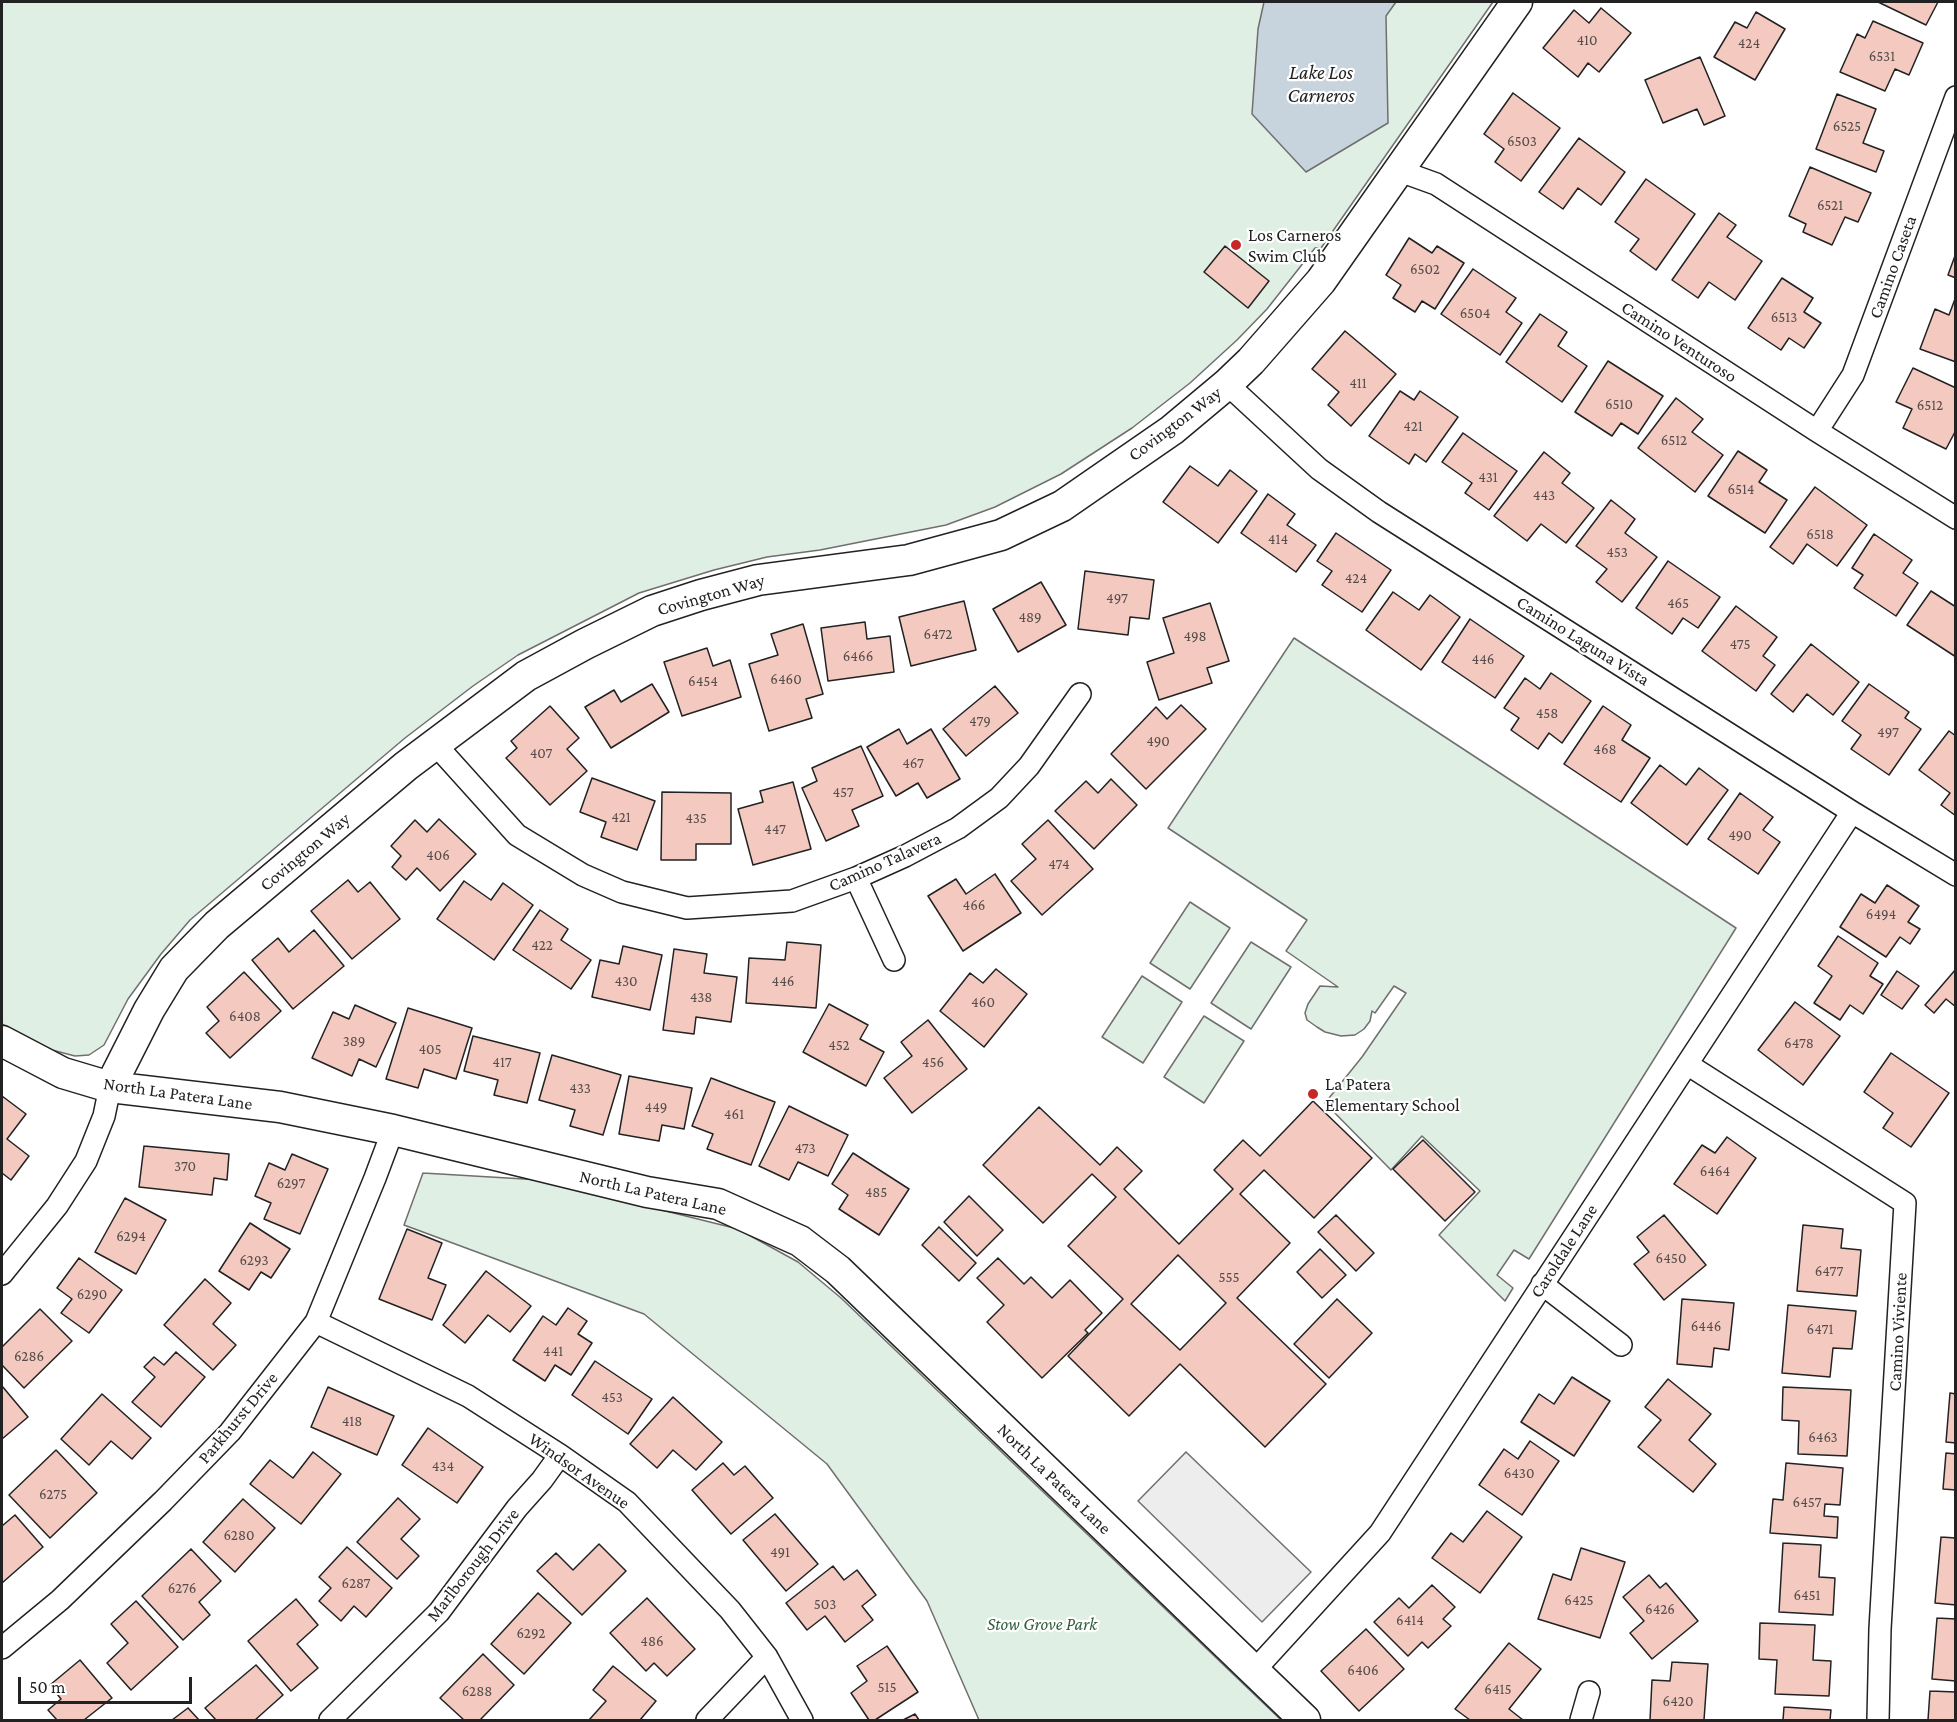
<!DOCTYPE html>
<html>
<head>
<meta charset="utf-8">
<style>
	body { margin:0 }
	#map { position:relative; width:1957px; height:1722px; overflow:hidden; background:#fff; font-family:"Crimson Pro",serif }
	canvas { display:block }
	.frame { position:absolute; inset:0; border:3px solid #222; pointer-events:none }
	.scale { position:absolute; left:18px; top:1677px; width:174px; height:27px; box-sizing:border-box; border:3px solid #222; border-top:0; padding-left:8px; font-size:18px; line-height:21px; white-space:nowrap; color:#222; -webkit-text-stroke:4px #fff; paint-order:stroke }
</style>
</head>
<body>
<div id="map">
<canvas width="1957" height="1722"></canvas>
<div class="frame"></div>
<div class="scale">50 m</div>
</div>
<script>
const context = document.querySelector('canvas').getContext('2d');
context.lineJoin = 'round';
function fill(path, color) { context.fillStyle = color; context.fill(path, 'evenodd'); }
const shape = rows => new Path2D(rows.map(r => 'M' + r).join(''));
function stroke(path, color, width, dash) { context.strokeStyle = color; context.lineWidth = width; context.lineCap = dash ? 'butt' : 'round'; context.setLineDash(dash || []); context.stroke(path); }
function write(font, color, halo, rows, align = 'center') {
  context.font = font + ' "Crimson Pro",serif'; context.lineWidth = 4.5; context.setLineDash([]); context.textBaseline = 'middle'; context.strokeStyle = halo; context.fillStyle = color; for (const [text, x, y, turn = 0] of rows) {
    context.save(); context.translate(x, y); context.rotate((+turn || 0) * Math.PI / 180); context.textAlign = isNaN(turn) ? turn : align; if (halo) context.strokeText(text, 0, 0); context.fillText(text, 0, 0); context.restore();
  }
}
const green = shape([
	[2,2,1493,2,1321,248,1315,248,1267,309,1237,340,1190,383,1132,428,1061,474,995,507,946,525,820,550,767,557,714,570,639,593,518,655,473,686,405,738,190,920,161,954,128,999,104,1045,89,1055,75,1056,52,1050,23,1037,2,1024,2,2],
	[1294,638,1736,928,1529,1259,1514,1250,1497,1275,1513,1288,1505,1301,1439,1235,1480,1191,1422,1136,1391,1170,1325,1103,1362,1057,1406,993,1394,986,1375,1013,1372,1011,1370,1021,1364,1029,1355,1035,1341,1036,1325,1032,1317,1027,1307,1020,1305,1013,1308,1004,1320,986,1338,987,1286,951,1307,920,1168,828,1294,638],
	[1190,902,1230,928,1190,989,1150,963,1190,902],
	[1251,942,1291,967,1251,1029,1211,1003,1251,942],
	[1142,976,1182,1002,1143,1063,1102,1037,1142,976],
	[1204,1016,1244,1041,1204,1103,1164,1077,1204,1016],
	[423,1173,541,1180,738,1229,798,1262,841,1298,1281,1720,979,1720,927,1601,827,1464,644,1314,404,1225,423,1173]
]);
fill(green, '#e0efe3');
stroke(green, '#6f6f6f', 1.5);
const parking = shape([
	[1186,1452,1311,1572,1262,1622,1138,1501,1186,1452]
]);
fill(parking, '#ededed');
stroke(parking, '#6f6f6f', 1.5);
const water = shape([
	[1264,2,1396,2,1386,16,1388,123,1306,172,1252,114,1258,29,1264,2]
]);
fill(water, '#c7d3dd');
stroke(water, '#6f6f6f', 1.5);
const building = shape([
	[1878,2,1938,2,1926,25,1878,2],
	[1601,8,1631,33,1599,72,1588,63,1578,77,1543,48,1574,10,1589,23,1601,8],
	[1756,12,1785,29,1755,80,1714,57,1735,22,1747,28,1756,12],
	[1873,21,1923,43,1909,75,1895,69,1885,91,1840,72,1857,34,1865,38,1873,21],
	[1700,57,1725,116,1704,125,1697,109,1663,123,1645,80,1700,57],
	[1513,93,1560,128,1521,181,1495,162,1504,149,1484,134,1513,93],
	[1837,94,1876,109,1863,143,1884,151,1876,172,1816,149,1837,94],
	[1579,138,1625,172,1601,205,1578,188,1563,209,1539,192,1579,138],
	[1810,167,1871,193,1858,222,1845,217,1832,245,1803,232,1806,224,1789,216,1810,167],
	[1646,179,1695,214,1656,270,1630,251,1639,239,1615,222,1646,179],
	[1719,213,1736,225,1727,237,1762,261,1735,300,1709,282,1698,298,1672,280,1719,213],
	[1409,238,1432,253,1437,246,1464,263,1435,309,1422,301,1415,312,1393,298,1401,285,1386,275,1409,238],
	[1225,246,1269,281,1248,308,1204,272,1225,246],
	[1956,253,1956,278,1948,275,1956,253],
	[1473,269,1516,298,1506,312,1522,323,1500,355,1441,314,1473,269],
	[1782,278,1813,298,1804,312,1821,323,1804,348,1789,338,1781,350,1748,328,1782,278],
	[1955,299,1956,299,1956,362,1920,349,1935,309,1949,315,1955,299],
	[1540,314,1567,332,1558,346,1587,366,1562,402,1506,362,1540,314],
	[1345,331,1396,374,1351,426,1328,405,1339,392,1312,369,1345,331],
	[1608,361,1663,396,1638,434,1621,423,1612,436,1575,412,1608,361],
	[1913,368,1956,388,1956,430,1946,449,1903,428,1912,409,1896,402,1913,368],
	[1400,391,1414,400,1420,391,1458,417,1426,462,1415,454,1409,464,1369,436,1400,391],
	[1676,398,1703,419,1692,432,1723,455,1695,492,1638,448,1676,398],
	[1463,433,1517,471,1489,510,1465,493,1472,483,1442,462,1463,433],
	[1738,451,1767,470,1759,482,1787,500,1765,533,1708,496,1738,451],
	[1544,452,1570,473,1562,483,1594,508,1566,543,1541,524,1527,541,1494,516,1544,452],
	[1190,466,1218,486,1230,470,1257,491,1218,543,1163,502,1190,466],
	[1815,487,1867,525,1837,566,1807,544,1793,564,1770,547,1815,487],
	[1268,494,1295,514,1287,525,1316,545,1296,572,1241,533,1268,494],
	[1611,500,1635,519,1625,533,1657,557,1622,602,1596,582,1607,569,1576,546,1611,500],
	[1336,533,1391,570,1362,612,1322,585,1332,571,1317,561,1336,533],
	[1874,534,1912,560,1903,573,1918,583,1896,616,1854,588,1863,575,1852,568,1874,534],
	[1668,561,1720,597,1698,628,1683,618,1672,634,1636,608,1668,561],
	[1085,571,1154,580,1149,619,1130,617,1128,635,1078,629,1085,571],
	[1041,582,1066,625,1018,652,993,609,1041,582],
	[1931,591,1956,607,1956,657,1907,625,1931,591],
	[1393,592,1419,610,1430,595,1460,617,1421,670,1366,630,1393,592],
	[964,601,976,650,911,666,899,617,964,601],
	[1210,603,1229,661,1207,668,1212,683,1159,700,1147,662,1174,653,1163,618,1210,603],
	[1736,606,1777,637,1763,656,1775,665,1756,691,1702,651,1736,606],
	[1470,619,1524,656,1495,698,1442,662,1470,619],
	[865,622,867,639,890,636,894,672,828,681,821,628,865,622],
	[803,624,823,694,806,699,812,718,769,731,749,664,778,655,771,634,803,624],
	[1811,644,1859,682,1833,715,1807,694,1793,712,1771,694,1811,644],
	[707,648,713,666,730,660,741,697,682,716,664,662,707,648],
	[1551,673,1591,701,1562,743,1549,733,1538,749,1511,730,1519,718,1504,708,1525,678,1540,689,1551,673],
	[652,684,669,712,611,748,585,707,614,690,621,702,652,684],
	[1869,684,1909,712,1905,718,1921,729,1889,775,1851,749,1861,735,1842,721,1869,684],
	[995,686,1018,713,966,756,943,729,995,686],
	[1181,705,1206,729,1146,789,1111,754,1156,707,1167,719,1181,705],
	[550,706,579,738,567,749,587,771,550,805,506,758,517,748,511,741,550,706],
	[1603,706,1631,725,1622,740,1650,758,1621,802,1564,764,1603,706],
	[899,729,907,744,931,729,960,779,927,798,918,783,896,796,867,747,899,729],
	[1949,731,1956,736,1956,816,1941,805,1950,793,1919,770,1949,731],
	[861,746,883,796,852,810,859,826,826,841,802,788,817,781,812,768,861,746],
	[1660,765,1686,785,1699,768,1728,790,1687,845,1631,803,1660,765],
	[592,778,655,801,637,850,601,837,606,822,580,812,592,778],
	[1111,779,1137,805,1094,849,1055,811,1086,781,1098,793,1111,779],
	[793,782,811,849,753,865,738,809,763,802,760,791,793,782],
	[662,792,731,793,731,844,696,844,696,860,661,860,662,792],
	[1740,793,1773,817,1763,830,1780,842,1758,874,1708,839,1740,793],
	[439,819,476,854,440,891,417,868,406,880,392,867,401,856,391,846,415,820,427,832,439,819],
	[1048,820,1093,869,1042,915,1011,881,1036,859,1022,844,1048,820],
	[995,874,1021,913,963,951,928,896,956,879,966,894,995,874],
	[348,880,358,892,370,882,400,919,352,959,311,911,348,880],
	[464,881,491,900,503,883,533,905,494,960,437,919,464,881],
	[1887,885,1919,906,1908,922,1920,929,1910,944,1900,937,1886,957,1840,927,1861,894,1875,903,1887,885],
	[540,910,568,929,561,940,591,960,571,989,513,950,540,910],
	[314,930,344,966,293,1009,252,960,278,938,289,952,314,930],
	[1838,936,1878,963,1870,976,1883,984,1863,1014,1850,1005,1840,1020,1814,1003,1832,976,1818,966,1838,936],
	[787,942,821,945,816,1008,746,1003,749,958,785,960,787,942],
	[623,946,662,955,650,1010,592,997,600,960,619,964,623,946],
	[674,949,707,954,704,973,737,977,731,1022,696,1017,694,1034,663,1030,674,949],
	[996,969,1027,994,984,1047,940,1011,970,973,983,983,996,969],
	[1956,969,1956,1007,1946,999,1934,1013,1925,1005,1956,969],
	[1897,971,1919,986,1902,1009,1881,995,1897,971],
	[244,972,281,1011,230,1058,206,1033,219,1021,207,1007,244,972],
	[1795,1002,1840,1036,1803,1085,1758,1050,1795,1002],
	[829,1004,868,1025,860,1039,884,1052,866,1086,803,1052,829,1004],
	[355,1005,396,1023,376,1067,359,1059,352,1076,312,1058,333,1012,349,1019,355,1005],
	[408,1008,472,1028,456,1079,424,1069,418,1088,386,1079,408,1008],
	[928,1020,967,1069,912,1113,884,1078,912,1056,901,1042,928,1020],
	[473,1036,540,1053,527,1103,494,1095,498,1080,464,1071,473,1036],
	[1891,1053,1949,1093,1911,1147,1883,1128,1893,1113,1864,1092,1891,1053],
	[552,1055,621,1075,603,1135,570,1126,575,1110,539,1100,552,1055],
	[629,1076,692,1088,684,1129,662,1125,659,1141,619,1134,629,1076],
	[711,1078,775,1102,751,1165,707,1149,713,1134,692,1126,711,1078],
	[2,1096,26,1114,7,1139,29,1156,11,1180,2,1173,2,1096],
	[1313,1101,1372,1158,1314,1218,1264,1170,1240,1194,1290,1243,1237,1298,1326,1384,1265,1447,1180,1364,1129,1416,1068,1356,1123,1299,1068,1246,1116,1197,1092,1174,1043,1223,983,1165,1039,1107,1100,1165,1117,1147,1142,1171,1124,1189,1179,1244,1233,1189,1214,1170,1243,1140,1260,1156,1313,1101],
	[1178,1255,1226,1303,1180,1350,1131,1304,1178,1255],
	[789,1106,848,1135,828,1176,798,1162,789,1180,759,1166,789,1106],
	[1727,1137,1756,1158,1717,1214,1674,1184,1702,1145,1715,1153,1727,1137],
	[1423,1140,1475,1192,1445,1221,1393,1169,1423,1140],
	[144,1146,229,1154,227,1180,214,1178,212,1195,139,1187,144,1146],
	[853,1153,909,1189,879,1235,839,1209,848,1195,832,1184,853,1153],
	[292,1154,328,1169,300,1234,264,1219,271,1203,255,1196,269,1163,285,1170,292,1154],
	[969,1196,1003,1230,977,1256,944,1222,969,1196],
	[125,1198,166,1220,136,1274,95,1252,125,1198],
	[1336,1215,1374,1253,1356,1271,1318,1232,1336,1215],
	[1664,1215,1706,1265,1664,1300,1634,1264,1649,1252,1637,1237,1664,1215],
	[250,1223,290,1249,271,1278,261,1272,249,1290,219,1271,250,1223],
	[1803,1225,1843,1229,1841,1248,1861,1250,1857,1296,1797,1291,1803,1225],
	[939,1227,976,1263,959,1281,922,1245,939,1227],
	[407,1229,442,1243,428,1278,446,1285,432,1320,379,1299,407,1229],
	[1320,1249,1346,1275,1322,1298,1297,1272,1320,1249],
	[79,1258,122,1290,89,1333,61,1313,72,1299,57,1288,79,1258],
	[998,1258,1024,1284,1031,1277,1052,1298,1070,1280,1102,1313,1085,1330,1088,1333,1042,1378,987,1322,1004,1305,977,1278,998,1258],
	[486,1271,531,1306,510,1332,488,1315,465,1343,443,1325,486,1271],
	[205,1279,231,1303,213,1324,236,1345,213,1370,164,1325,205,1279],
	[1337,1299,1372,1333,1329,1378,1294,1344,1337,1299],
	[1682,1299,1734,1303,1729,1350,1714,1348,1712,1367,1677,1364,1682,1299],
	[1788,1305,1856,1311,1852,1349,1833,1348,1830,1377,1782,1373,1788,1305],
	[568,1308,587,1321,578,1334,592,1343,571,1375,555,1365,545,1381,513,1360,543,1316,556,1325,568,1308],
	[40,1309,72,1341,24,1388,2,1365,2,1347,40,1309],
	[176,1352,205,1377,161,1427,132,1402,155,1377,144,1367,154,1357,164,1365,176,1352],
	[595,1361,652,1399,628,1434,572,1395,595,1361],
	[1572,1377,1610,1401,1574,1456,1521,1422,1539,1394,1554,1404,1572,1377],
	[1668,1379,1711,1414,1689,1440,1716,1464,1693,1492,1638,1447,1661,1420,1645,1407,1668,1379],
	[2,1386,28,1417,2,1439,2,1386],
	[328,1387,394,1416,377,1455,311,1427,328,1387],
	[1783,1387,1851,1390,1847,1456,1798,1454,1799,1421,1782,1420,1783,1387],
	[1950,1393,1956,1394,1956,1443,1946,1442,1950,1393],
	[102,1394,151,1438,132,1459,111,1441,89,1465,61,1439,102,1394],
	[673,1397,722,1442,696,1470,673,1450,657,1468,630,1444,673,1397],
	[428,1428,483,1467,457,1503,402,1465,428,1428],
	[1530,1441,1559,1461,1522,1515,1479,1485,1504,1449,1518,1459,1530,1441],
	[56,1450,97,1493,50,1538,9,1495,56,1450],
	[313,1452,341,1474,301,1524,250,1484,270,1460,293,1478,313,1452],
	[1946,1453,1956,1454,1956,1490,1943,1489,1946,1453],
	[723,1463,734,1475,745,1466,773,1498,731,1534,692,1490,723,1463],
	[1786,1463,1843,1468,1840,1505,1825,1504,1824,1516,1838,1517,1837,1538,1770,1533,1773,1499,1783,1500,1786,1463],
	[398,1498,420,1519,401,1539,419,1556,397,1579,357,1542,398,1498],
	[243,1499,275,1528,235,1572,203,1542,243,1499],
	[1487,1511,1522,1537,1480,1593,1432,1558,1451,1533,1463,1542,1487,1511],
	[775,1514,818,1564,786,1591,743,1540,775,1514],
	[15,1515,43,1547,2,1583,2,1526,15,1515],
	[1941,1537,1956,1538,1956,1605,1935,1603,1941,1537],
	[1783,1543,1821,1545,1819,1577,1835,1578,1833,1615,1779,1612,1783,1543],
	[599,1544,626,1571,582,1615,537,1571,556,1553,573,1570,599,1544],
	[347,1547,392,1588,366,1617,354,1606,341,1621,319,1601,331,1588,319,1577,347,1547],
	[1581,1548,1625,1562,1600,1638,1538,1619,1553,1574,1571,1580,1581,1548],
	[191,1549,221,1581,199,1602,210,1615,183,1640,142,1596,191,1549],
	[833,1566,844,1580,857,1570,876,1595,862,1606,873,1620,845,1642,825,1616,807,1630,786,1603,833,1566],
	[1649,1575,1660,1588,1666,1583,1698,1621,1652,1659,1630,1633,1644,1621,1623,1597,1649,1575],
	[1432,1585,1455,1607,1443,1619,1451,1626,1428,1648,1422,1642,1408,1656,1374,1622,1399,1598,1409,1608,1432,1585],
	[538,1593,571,1623,524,1674,491,1644,538,1593],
	[647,1598,695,1649,667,1676,654,1663,646,1671,610,1633,647,1598],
	[296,1599,318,1625,297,1644,318,1668,291,1691,248,1641,296,1599],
	[136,1601,178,1647,131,1690,107,1663,128,1643,111,1624,136,1601],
	[1937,1618,1956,1619,1956,1681,1932,1679,1937,1618],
	[1760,1623,1815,1625,1813,1660,1831,1661,1829,1696,1775,1694,1777,1660,1759,1659,1760,1623],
	[1366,1629,1404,1669,1359,1711,1321,1671,1366,1629],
	[1509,1643,1541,1669,1509,1709,1523,1720,1470,1720,1455,1709,1509,1643],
	[887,1646,918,1692,875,1720,869,1720,851,1693,867,1681,857,1666,887,1646],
	[483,1654,514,1685,480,1720,464,1720,440,1698,483,1654],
	[80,1660,112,1698,84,1720,57,1720,48,1710,61,1699,50,1685,80,1660],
	[1672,1662,1708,1664,1704,1720,1650,1720,1652,1680,1670,1681,1672,1662],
	[256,1665,283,1695,255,1720,216,1720,205,1708,256,1665],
	[613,1666,656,1701,640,1720,589,1720,606,1701,593,1690,613,1666],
	[1930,1691,1956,1692,1956,1720,1928,1720,1930,1691],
	[1784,1707,1831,1710,1830,1720,1783,1720,1784,1707],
	[188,1708,199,1720,172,1720,188,1708],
	[915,1714,919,1720,903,1720,915,1714]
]);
fill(building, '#f3c9c0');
stroke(building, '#222', 1.5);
const street = shape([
	[1400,171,1436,184,1817,431,1956,518],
	[1227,384,1319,469,1379,512,1852,812,1956,875],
	[1817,431,1853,375,1956,97],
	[435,744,517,835,583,875,622,892,687,908,792,901,856,878,905,856,958,828,999,798,1029,766,1080,694],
	[856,878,894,960],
	[1687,1064,1905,1203,1880,1629,1878,1720],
	[2,1274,57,1206,86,1161,104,1116,110,1087],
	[1542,1284,1621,1345],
	[316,1322,468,1396,560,1455,627,1502,730,1610,767,1657,802,1720],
	[2,1648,60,1600,163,1501,230,1432,316,1322,375,1178,393,1130],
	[1253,1672,1380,1533,1852,812],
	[330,1720,439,1612,517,1508,542,1480,560,1455],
	[707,1720,767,1657],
	[1581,1720,1589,1692]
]);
const secondary = shape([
	[2,1041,63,1073,110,1087,280,1107,393,1130,647,1192,718,1204,800,1241,838,1270,1305,1720],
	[110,1087,149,1010,174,969,217,925,406,766,526,676,585,644,652,611,701,595,758,580,909,560,1001,535,1062,506,1172,430,1227,384,1251,361,1321,281,1517,2]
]);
stroke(street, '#222', 24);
stroke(secondary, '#222', 33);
stroke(street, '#fff', 21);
stroke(secondary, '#fff', 30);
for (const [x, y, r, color] of [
	[1236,245,6,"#c62828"],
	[1313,1094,6,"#c62828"]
]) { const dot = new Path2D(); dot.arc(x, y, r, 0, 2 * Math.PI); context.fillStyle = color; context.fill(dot); stroke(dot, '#fff', 2); }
write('15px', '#564c4a', null, [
	["410",1587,40],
	["424",1749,43],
	["6531",1882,56],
	["6525",1847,126],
	["6503",1522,141],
	["6521",1830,205],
	["6502",1425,269],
	["6504",1475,313],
	["6513",1784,317],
	["411",1358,383],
	["6510",1619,404],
	["6512",1930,405],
	["421",1413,426],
	["6512",1674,440],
	["431",1488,477],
	["6514",1741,489],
	["443",1544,495],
	["6518",1820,534],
	["414",1278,539],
	["453",1617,552],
	["424",1356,578],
	["497",1117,598],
	["465",1678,603],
	["489",1030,617],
	["6472",938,634],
	["498",1195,636],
	["475",1740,644],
	["6466",858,656],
	["446",1483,659],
	["6460",786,679],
	["6454",703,681],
	["458",1547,713],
	["479",980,721],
	["497",1888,732],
	["490",1158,741],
	["468",1605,749],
	["407",541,753],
	["467",913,763],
	["457",843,792],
	["421",621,817],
	["435",696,818],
	["447",775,829],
	["490",1740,835],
	["406",438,855],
	["474",1059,864],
	["466",974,905],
	["6494",1881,914],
	["422",542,945],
	["430",626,981],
	["446",783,981],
	["438",701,997],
	["460",983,1002],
	["6408",245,1016],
	["389",354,1041],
	["6478",1799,1043],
	["452",839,1045],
	["405",430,1049],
	["417",502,1062],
	["456",933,1062],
	["433",580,1088],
	["449",656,1107],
	["461",734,1114],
	["473",805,1148],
	["370",185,1166],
	["6464",1715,1171],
	["6297",291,1183],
	["485",876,1192],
	["6294",131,1236],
	["6450",1671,1258],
	["6293",254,1260],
	["6477",1829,1271],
	["555",1229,1277],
	["6290",92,1294],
	["6446",1706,1326],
	["6471",1820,1329],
	["441",553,1351],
	["6286",29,1356],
	["453",612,1397],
	["418",352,1421],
	["6463",1823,1437],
	["434",443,1466],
	["6430",1519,1473],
	["6275",53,1494],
	["6457",1807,1502],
	["6280",239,1535],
	["491",780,1552],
	["6287",356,1583],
	["6276",182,1588],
	["6451",1807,1595],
	["6425",1579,1600],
	["503",825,1604],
	["6426",1660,1609],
	["6414",1410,1620],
	["6292",531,1633],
	["486",652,1641],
	["6406",1363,1670],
	["515",887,1687],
	["6415",1498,1689],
	["6288",477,1691],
	["6420",1678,1701]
]);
write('18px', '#222', '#fff', [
	["Los Carneros",1248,235],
	["Swim Club",1248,256],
	["La Patera",1325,1084],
	["Elementary School",1325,1105]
], 'left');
write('18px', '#222', '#fff', [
	["Camino Caseta",1893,267,-70],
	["Camino Venturoso",1679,342,33],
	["Covington Way",1175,424,-37],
	["Covington Way",711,595,-16],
	["Camino Laguna Vista",1583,641,32],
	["Covington Way",305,852,-40],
	["Camino Talavera",885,862,-24],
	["North La Patera Lane",178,1094,8],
	["North La Patera Lane",653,1193,13],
	["Caroldale Lane",1564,1251,-57],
	["Camino Viviente",1898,1332,-87],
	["Parkhurst Drive",238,1418,-50],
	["Windsor Avenue",579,1471,35],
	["North La Patera Lane",1054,1479,44],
	["Marlborough Drive",473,1565,-52]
]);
write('italic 18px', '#2f5e38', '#fff', [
	["Stow Grove Park",1042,1624]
]);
write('italic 20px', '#222', '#fff', [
	["Lake Los",1321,73],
	["Carneros",1321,96]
]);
</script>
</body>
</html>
